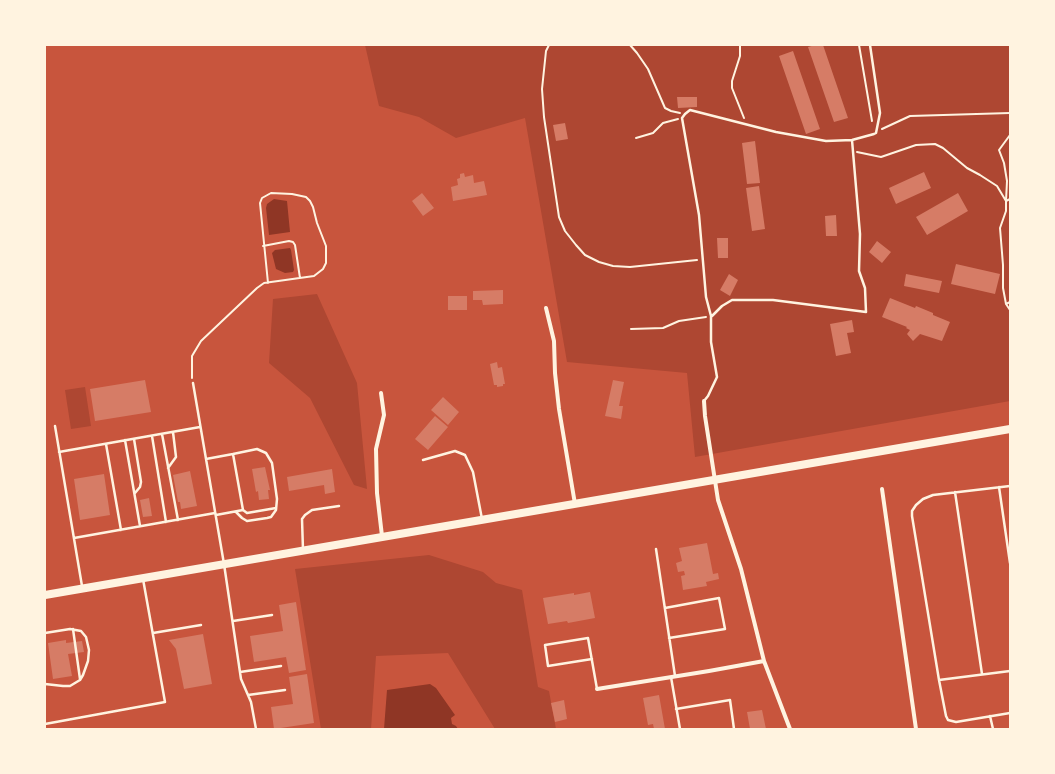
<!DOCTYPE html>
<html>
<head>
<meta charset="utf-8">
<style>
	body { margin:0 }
	#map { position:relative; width:1055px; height:774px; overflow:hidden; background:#c8553d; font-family:"Golos Text",sans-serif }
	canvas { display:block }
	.frame { position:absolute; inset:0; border:46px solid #fff3e0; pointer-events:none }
</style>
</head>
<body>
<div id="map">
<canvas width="1055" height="774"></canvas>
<div class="frame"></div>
</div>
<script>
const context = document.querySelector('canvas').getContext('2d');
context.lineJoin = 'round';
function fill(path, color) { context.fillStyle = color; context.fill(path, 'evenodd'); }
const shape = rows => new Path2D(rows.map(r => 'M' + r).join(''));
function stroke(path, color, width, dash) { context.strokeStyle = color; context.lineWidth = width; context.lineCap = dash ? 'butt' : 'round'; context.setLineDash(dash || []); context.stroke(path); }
fill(shape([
	[365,45,1010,45,1010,401,695,457,687,373,567,362,525,118,456,138,419,117,379,106],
	[317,294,357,383,367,489,354,485,310,398,269,363,273,299],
	[85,387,91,426,71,429,65,390],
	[429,555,483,572,496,583,522,590,538,687,549,691,556,729,495,729,448,653,376,656,371,729,321,729,295,569]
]), '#ae4732');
fill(shape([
	[274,199,287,201,290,232,269,235,266,208,267,204],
	[290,248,291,250,294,270,293,272,285,273,276,269,272,253,275,250],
	[430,684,436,688,455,715,451,718,452,724,456,726,458,729,384,729,387,690]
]), '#8f3625');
fill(shape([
	[815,45,823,45,848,118,834,122,808,47],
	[793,51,820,129,806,134,779,56],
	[677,97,697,97,697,107,678,108],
	[565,123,568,139,556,141,553,125],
	[755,141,760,183,747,184,742,143],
	[924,172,931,188,896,204,889,188],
	[464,173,465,177,473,175,474,183,484,181,487,195,453,201,451,187,458,185,457,179,460,178,460,174],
	[759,186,765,229,752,231,746,188],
	[422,193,434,208,423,216,412,201],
	[958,193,968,211,927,235,916,217],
	[836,215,837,236,826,236,825,216],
	[717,238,728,238,728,258,718,258],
	[877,241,891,252,882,263,869,252],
	[956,264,1000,274,995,294,951,284],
	[729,274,738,280,730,296,720,290],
	[906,274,942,281,939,293,904,286],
	[503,290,503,304,483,305,482,300,473,300,473,291],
	[448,296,467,296,467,310,448,310],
	[890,298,915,308,916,306,933,313,933,315,950,322,942,341,920,334,913,341,907,334,910,330,906,328,907,327,882,317],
	[852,320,854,332,847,333,851,353,836,356,830,324],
	[497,362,498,368,502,367,505,384,503,384,503,386,497,387,497,385,494,385,490,364],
	[145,380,151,412,95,421,90,389],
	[613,380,624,382,619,406,623,406,621,419,605,416],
	[443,397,459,412,448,425,431,410],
	[435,416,448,427,428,450,415,439],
	[265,467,270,490,268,490,269,499,259,500,258,491,256,492,252,469],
	[332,469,335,492,325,494,324,485,289,491,287,477],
	[190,471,197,506,181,509,180,502,178,502,173,475],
	[104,474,110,515,80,520,74,479],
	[149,498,152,516,143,517,140,500],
	[707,543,713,574,718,573,719,579,706,582,707,586,683,590,681,576,685,575,684,571,678,572,676,563,682,561,679,548],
	[590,592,595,618,568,623,567,621,548,624,543,598,574,593,574,595],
	[296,602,306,670,289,673,286,657,254,662,250,636,283,631,279,605],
	[203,634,212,684,184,689,176,649,169,640],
	[66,640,66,643,82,641,84,652,68,654,72,676,53,679,48,643],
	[307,674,314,723,274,729,271,707,293,704,289,677],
	[659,695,665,729,654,729,653,724,648,725,643,698],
	[564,700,567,719,555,722,551,703],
	[762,710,766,729,750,729,747,712]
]), '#d67c66');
stroke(shape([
	[549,45,546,51,542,89,544,117,559,217,565,231,576,245,585,255,599,262,613,266,630,267,697,260],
	[630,45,637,53,648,69,665,108,671,111,680,113],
	[740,45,740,56,732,81,732,88,744,118],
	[859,45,872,121],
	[882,129,910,116,1010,113],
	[1010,135,999,150,1004,163,1007,181,1006,201,1010,199],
	[636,138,653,133,663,123,678,119],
	[857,152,881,157,916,145,935,144,943,148,967,168,980,175,997,186,1006,201,1006,211,1000,228,1003,265,1003,288,1006,304,1010,310],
	[263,246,289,241,293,242,295,245,300,278],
	[1006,304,1010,302],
	[631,329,663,328,679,321,706,317],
	[192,378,192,356,201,341,257,288,264,283,271,282,314,276,323,269,326,263,326,246,317,223,313,207,310,201,306,197,292,194,271,193,262,198,260,203,268,283]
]), '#fff3e0', 2);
stroke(shape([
	[712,316,722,306,732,300,773,300,866,312,865,288,859,271,860,234,852,140],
	[193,383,224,564,241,679,251,702,256,729],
	[704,401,708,396,717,377,711,342,711,316,706,297,699,215,682,118,685,114,690,110,776,132,826,141,852,140,874,134,876,133,880,113,870,45],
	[55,426,82,586],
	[162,434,178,520],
	[152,436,166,522],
	[134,439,141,482,140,487,135,493],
	[125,440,140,526],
	[106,444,121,530],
	[59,452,200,427],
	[233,454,257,449,266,453,272,463,277,499,276,510,271,517,267,518,247,521,242,518,236,512],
	[206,459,233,454,243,510,216,515],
	[423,460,455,451,465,455,473,472,482,519],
	[168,468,176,457,173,432],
	[999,487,1010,563],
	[955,492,982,674],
	[243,510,247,513,276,508],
	[74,538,215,513],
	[656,549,675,676],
	[303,550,302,519,305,515,312,510,339,506],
	[665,608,719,598,725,629,669,638],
	[233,621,272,615],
	[73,629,80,679],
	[45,633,70,629,81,631,86,637,89,650,88,661,83,675,80,680,70,686,63,686,45,684],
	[153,633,201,625],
	[592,659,548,666,545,645,588,638,597,689],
	[1010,671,939,680,946,716,948,720,956,722,1010,713],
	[240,672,281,666],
	[671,677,680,729],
	[939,680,912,516,912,511,916,505,923,499,933,495,1010,486],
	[248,695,285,690],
	[676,709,730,700,734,729],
	[990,716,993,729],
	[45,724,165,702,143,579]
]), '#fff3e0', 2.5);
stroke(shape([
	[546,308,554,341,555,373,559,409,575,504],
	[381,393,384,415,376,449,377,493,382,536],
	[704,401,705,416,718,500,741,569,764,661,790,729],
	[882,489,916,729],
	[597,689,709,671,764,661]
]), '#fff3e0', 4);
stroke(shape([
	[45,595,1010,429]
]), '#fff3e0', 8);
</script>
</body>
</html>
